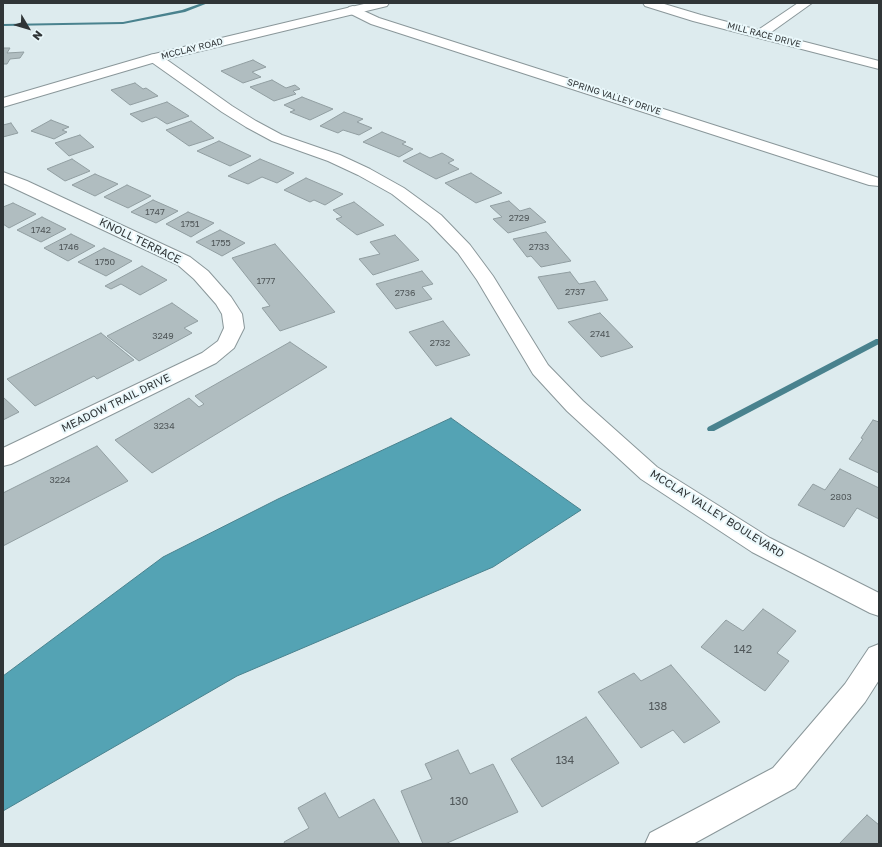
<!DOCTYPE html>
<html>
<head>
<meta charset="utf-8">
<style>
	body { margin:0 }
	#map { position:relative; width:882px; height:847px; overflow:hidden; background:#ddebee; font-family:"Golos Text",sans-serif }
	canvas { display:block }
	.frame { position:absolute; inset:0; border:4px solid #303537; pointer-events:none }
	.north { position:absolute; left:8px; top:8px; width:40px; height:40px; -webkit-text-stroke:3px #eaf8fb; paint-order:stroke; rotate:128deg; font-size:11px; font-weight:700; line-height:16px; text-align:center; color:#303537 }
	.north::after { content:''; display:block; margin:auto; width:14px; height:18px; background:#303537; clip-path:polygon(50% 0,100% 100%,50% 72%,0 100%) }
</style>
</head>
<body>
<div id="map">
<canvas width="882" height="847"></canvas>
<div class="frame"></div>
<div class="north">N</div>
</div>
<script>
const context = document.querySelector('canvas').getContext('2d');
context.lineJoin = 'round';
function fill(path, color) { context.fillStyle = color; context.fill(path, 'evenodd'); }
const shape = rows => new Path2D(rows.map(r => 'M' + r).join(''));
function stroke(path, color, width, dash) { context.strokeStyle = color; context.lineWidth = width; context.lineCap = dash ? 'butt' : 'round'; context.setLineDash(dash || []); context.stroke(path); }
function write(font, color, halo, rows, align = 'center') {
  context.font = font + ' "Golos Text",sans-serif'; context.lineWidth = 4; context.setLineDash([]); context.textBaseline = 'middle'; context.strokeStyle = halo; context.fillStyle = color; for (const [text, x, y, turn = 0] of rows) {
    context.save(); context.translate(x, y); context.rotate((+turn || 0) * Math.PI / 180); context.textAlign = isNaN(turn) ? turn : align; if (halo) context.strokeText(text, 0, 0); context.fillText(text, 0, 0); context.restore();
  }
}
const water = shape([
	[451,418,581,510,493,567,237,676,3,811,3,676,163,557,278,499,451,418]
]);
fill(water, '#54a3b4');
stroke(water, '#49828e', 1);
fill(shape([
	[202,3,208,3,185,12,123,24,3,26,3,24,123,22,182,10,202,3],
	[876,339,879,339,879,344,714,431,708,431,707,429,708,427,876,339]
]), '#49828e');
const building = shape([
	[3,48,10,48,7,53,24,52,20,58,10,59,7,64,3,64,3,48],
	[253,60,266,67,252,72,261,77,243,83,221,71,253,60],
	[272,80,286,88,295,85,300,89,293,91,296,94,274,101,250,87,272,80],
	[135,83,143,89,146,88,158,96,130,105,111,90,135,83],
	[302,97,333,109,310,120,290,112,295,110,284,105,302,97],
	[167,102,189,116,167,124,156,117,142,122,130,114,167,102],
	[344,112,363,119,357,122,372,128,359,135,343,130,338,133,320,126,344,112],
	[51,120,69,127,62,130,67,132,54,139,31,131,51,120],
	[191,121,214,138,189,146,166,130,191,121],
	[11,123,18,133,3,137,3,125,11,123],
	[382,132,406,142,402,144,413,149,399,157,363,142,382,132],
	[80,135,94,147,69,156,55,143,80,135],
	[219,141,251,156,230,166,197,151,219,141],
	[420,153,430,158,442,153,454,160,448,163,459,169,436,179,403,161,420,153],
	[72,159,90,171,65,181,47,169,72,159],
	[260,159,294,173,277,183,262,177,248,184,228,176,260,159],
	[471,173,502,193,476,203,445,183,471,173],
	[95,174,118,184,95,196,72,185,95,174],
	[306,178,343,194,325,205,314,200,310,202,284,190,306,178],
	[127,185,151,196,128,208,104,197,127,185],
	[153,200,178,211,156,223,131,212,153,200],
	[509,201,520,211,530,208,546,222,508,233,493,219,502,217,490,206,509,201],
	[354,202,384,225,357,235,336,219,342,217,333,210,354,202],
	[13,203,36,214,9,228,3,224,3,207,13,203],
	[188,212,214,223,191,237,166,224,188,212],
	[42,217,66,229,41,242,17,230,42,217],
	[220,230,245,243,222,256,196,242,220,230],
	[546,232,571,261,541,267,531,256,527,257,513,239,546,232],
	[71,234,95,246,68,261,44,248,71,234],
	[395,235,419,260,373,275,359,259,380,254,370,242,395,235],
	[275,244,335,312,280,331,262,308,270,306,232,258,275,244],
	[104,248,132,261,106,276,78,262,104,248],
	[142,266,167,280,140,295,121,284,111,289,105,286,142,266],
	[422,271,433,284,422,287,432,299,396,309,376,284,422,271],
	[570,272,579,284,595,281,608,300,558,309,538,277,570,272],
	[172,303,198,321,184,328,192,333,166,347,139,361,107,336,172,303],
	[600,313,633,347,601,357,568,322,600,313],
	[443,321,470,355,436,366,409,332,443,321],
	[101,333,134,360,97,379,94,376,35,406,7,379,101,333],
	[290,342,327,367,152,473,115,440,189,398,199,407,204,404,195,396,290,342],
	[3,397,19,412,3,420,3,397],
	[873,420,879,422,879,473,849,459,863,439,861,438,873,420],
	[97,446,128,481,3,546,3,493,97,446],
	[840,469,879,488,879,519,857,508,844,527,798,505,813,484,825,490,840,469],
	[763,609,796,631,777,653,789,661,765,691,701,647,726,620,743,631,763,609],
	[671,665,720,722,684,743,673,730,641,748,598,692,634,673,641,681,671,665],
	[586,717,619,763,542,807,511,759,586,717],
	[458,750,470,774,493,764,518,812,445,844,423,844,401,791,432,779,425,764,458,750],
	[325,793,339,818,374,799,400,844,285,844,284,842,309,828,298,808,325,793],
	[867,815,879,825,879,844,839,844,867,815]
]);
fill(building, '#b0bdc0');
stroke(building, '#919ea1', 1);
const minor = shape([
	[643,3,661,3,701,15,758,30,798,3,812,3,770,33,879,61,879,69,693,21,645,6,643,3],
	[353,6,379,18,879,178,879,186,869,185,371,24,349,13,347,10,349,7,353,6],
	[155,54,160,55,232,106,256,121,282,135,340,155,370,169,404,188,441,215,470,245,493,276,548,365,583,401,657,467,770,538,879,593,879,616,870,613,752,552,641,479,567,411,533,374,477,280,458,253,429,223,392,194,358,175,328,161,272,141,246,127,222,112,150,61,148,58,150,55,155,54],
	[3,172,27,181,190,257,208,271,231,297,242,314,244,328,234,348,216,363,11,464,3,466,3,448,202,353,218,341,224,328,222,314,216,304,194,279,178,265,3,183,3,172],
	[879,644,879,680,865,702,795,788,693,844,645,844,650,833,773,768,845,684,869,648,879,644]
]);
const secondary = shape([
	[368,3,389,3,387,6,159,61,3,107,3,98,150,55,368,3]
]);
stroke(minor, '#8a979a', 2);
stroke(secondary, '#8a979a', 2);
fill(minor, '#fff');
fill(secondary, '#fff');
write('9px', '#303537', '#eaf8fb', [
	["MILL RACE DRIVE",764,35,15],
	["MCCLAY ROAD",192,49,-14],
	["SPRING VALLEY DRIVE",614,97,18]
]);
write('9px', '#505759', null, [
	["1747",155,212],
	["2729",519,218],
	["1751",190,224],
	["1742",41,230],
	["1755",221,243],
	["1746",69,247],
	["2733",539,247],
	["1750",105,262],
	["1777",266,281],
	["2737",575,292],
	["2736",405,293],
	["2741",600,334],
	["3249",163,336],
	["2732",440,343],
	["3234",164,426],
	["3224",60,480],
	["2803",841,497]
]);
write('11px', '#303537', '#eaf8fb', [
	["KNOLL TERRACE",140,241,26],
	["MEADOW TRAIL DRIVE",116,403,-26],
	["MCCLAY VALLEY BOULEVARD",717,514,32]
]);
write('11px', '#505759', null, [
	["142",743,650],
	["138",658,707],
	["134",565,761],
	["130",459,802]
]);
</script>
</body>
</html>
